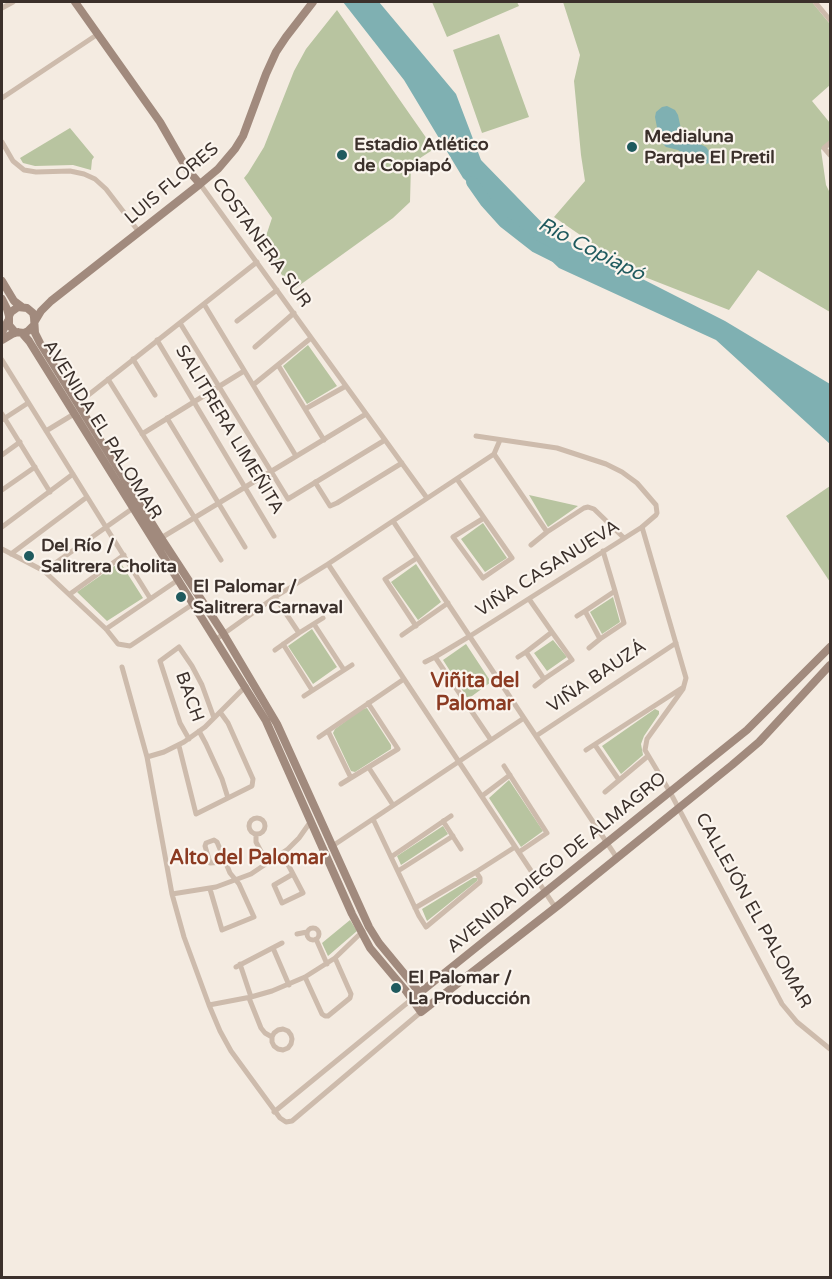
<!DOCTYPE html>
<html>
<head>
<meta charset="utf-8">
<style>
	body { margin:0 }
	#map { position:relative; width:832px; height:1279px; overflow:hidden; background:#f4ebe1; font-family:"Varela Round",sans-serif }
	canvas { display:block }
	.frame { position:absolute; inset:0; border:3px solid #3b302b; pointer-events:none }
</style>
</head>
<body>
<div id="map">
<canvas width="832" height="1279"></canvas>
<div class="frame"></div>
</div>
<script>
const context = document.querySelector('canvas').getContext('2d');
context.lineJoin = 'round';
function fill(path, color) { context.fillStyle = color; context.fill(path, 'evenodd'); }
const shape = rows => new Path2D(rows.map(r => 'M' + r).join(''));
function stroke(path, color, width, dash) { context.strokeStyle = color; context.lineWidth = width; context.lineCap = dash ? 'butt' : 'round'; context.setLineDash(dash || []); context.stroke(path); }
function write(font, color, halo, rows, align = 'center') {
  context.font = font + ' "Varela Round",sans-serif'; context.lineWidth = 4.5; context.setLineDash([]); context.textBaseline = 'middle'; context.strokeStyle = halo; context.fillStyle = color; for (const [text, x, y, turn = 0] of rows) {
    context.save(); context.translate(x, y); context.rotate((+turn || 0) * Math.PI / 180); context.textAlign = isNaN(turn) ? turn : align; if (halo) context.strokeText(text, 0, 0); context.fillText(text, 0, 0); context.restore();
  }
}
fill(shape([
	[432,2,517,2,519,6,447,37],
	[563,2,812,2,830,24,830,85,812,101,830,123,830,140,821,150,826,185,830,193,830,312,758,270,729,310,637,274,554,217,585,181,581,155,574,81,580,55],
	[337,10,434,149,411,164,410,202,393,218,293,290,260,245,267,233,272,218,244,178,248,173,264,147,294,71,306,49],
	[499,34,529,117,482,133,453,50],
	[70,128,94,157,92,160,91,170,73,165,35,166,23,163,20,158],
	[308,345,337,386,307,404,283,366],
	[830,486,830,582,786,516],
	[529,495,578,506,548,527],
	[483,523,507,558,485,572,461,539],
	[120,562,143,598,107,621,77,592],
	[416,564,441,602,418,620,391,582],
	[613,597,620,622,602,634,590,612],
	[312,629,337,667,313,684,288,646],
	[553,640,567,657,547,671,534,653],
	[466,644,491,682,468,699,443,660],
	[367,708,391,745,391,749,355,772,351,771,333,733,335,729,362,709],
	[655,709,659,711,659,714,644,736,641,744,643,755,621,774,602,746],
	[509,780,543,831,521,847,489,798],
	[443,826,448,834,401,865,397,856],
	[473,878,478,878,477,881,427,921,422,909],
	[350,920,357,931,328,956,322,943]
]), '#b8c4a0');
fill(shape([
	[343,2,379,2,456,94,481,160,552,233,725,321,830,384,830,444,716,340,559,268,463,178,404,80],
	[667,106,675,110,678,115,681,129,688,138,706,147,711,154,709,163,701,165,678,150,666,147,662,143,659,138,655,117,656,112,662,107]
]), '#7fb0b2');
stroke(shape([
	[472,182,486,202,504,222,536,247,554,256]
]), '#7fb0b2', 12);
stroke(shape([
	[815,2,830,20],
	[2,8,13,2],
	[2,98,98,34],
	[2,142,13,161,24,170,36,172,70,171,84,174,95,179,106,189,139,232],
	[830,143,824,148,830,155],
	[200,184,427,498],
	[204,304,296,456],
	[237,321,277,290],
	[180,323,288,499,385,440],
	[157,340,274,536],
	[255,347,294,313],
	[133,359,155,395],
	[2,360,150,598],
	[278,365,324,440],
	[108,379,221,560],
	[253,385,311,338],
	[77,404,257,262],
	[305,409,346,386],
	[2,414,50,492],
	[167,418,245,547],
	[2,420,28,403],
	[46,431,74,414],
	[142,434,244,371],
	[494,454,547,532,584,508,588,507,594,509,624,538],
	[2,455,20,442],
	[457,479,512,558,483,578,453,537,484,518],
	[315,482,330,506,337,503,402,463],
	[2,490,35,467],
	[393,521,617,858],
	[2,527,73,474],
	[642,527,686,678,683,689,647,739,645,750,670,792,782,1004,797,1022,830,1049],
	[161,538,366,414],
	[531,545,547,532],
	[2,549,44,571,136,506],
	[603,551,615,591,624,623,600,639,585,611,615,591],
	[11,554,87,497],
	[328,564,555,907],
	[44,571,106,629,118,644,130,646,193,604],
	[70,594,124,555],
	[275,597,299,633],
	[529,599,552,632,572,660,544,679,526,652,552,632],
	[577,616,585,611],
	[314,624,344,670],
	[416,626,385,579,417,558],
	[106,629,178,580],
	[402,635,448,603],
	[215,640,275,597,328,564,494,454,500,440],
	[283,644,312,690],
	[589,648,600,639],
	[275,650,299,633,323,618],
	[435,657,491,740],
	[518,657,526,652],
	[425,662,435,657,470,636,642,527,656,515,657,513,656,505,637,483,622,472,606,464,557,448,476,436],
	[122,667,147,757,172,894,184,937,209,1005,220,1031,231,1051,280,1118,286,1122,292,1121,421,1012],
	[535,686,544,679],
	[304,696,352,665],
	[199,731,206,744,222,779,228,798],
	[328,731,351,778],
	[536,736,676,643],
	[319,737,404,679],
	[189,739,180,723,160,661,179,647,192,666,202,685,214,718],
	[595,745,619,780],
	[179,746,196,814,252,786,253,779,228,723,220,712],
	[586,750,682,688],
	[147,757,164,752,184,742,205,727,246,686],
	[504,766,547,833,519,852],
	[369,768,393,805],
	[341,784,398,749,368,703],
	[605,792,648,756],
	[482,796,510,775],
	'249 826a8 8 0 1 1 16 0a8 8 0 1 1-16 0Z',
	[373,819,419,916,426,927,480,882,480,878,476,872],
	[443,821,461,849],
	[256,834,256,842,267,863],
	[331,847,524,718],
	[282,853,303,893,282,903,274,885,293,874],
	[391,857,451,816],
	[398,871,453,836],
	[210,889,222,930,254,917,239,884,230,873,217,842,214,840,206,843,205,846,210,863,225,862],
	[172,894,216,887,251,874,288,849,299,838,311,821],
	[415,908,476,872,515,847],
	'307 934a6 6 0 1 1 12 0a6 6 0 1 1-12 0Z',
	[297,934,307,932],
	[316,939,327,964],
	[273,948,289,985],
	[240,964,251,997],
	[236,967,282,943],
	[305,977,322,1014,325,1016,328,1016,350,998,351,994,335,958],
	[249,998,261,1028,265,1033,272,1037,272,1042,274,1046,278,1049,283,1050,288,1048,291,1044,292,1039,291,1035,288,1031,283,1029,278,1030,274,1033,272,1037],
	[209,1005,251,997,272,991,305,977,335,958,363,931],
	[274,1112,412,999]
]), '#cdbbac', 5);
stroke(shape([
	[75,2,160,122,187,169,200,184],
	[2,281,14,301,22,307],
	[2,299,7,309,9,316],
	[35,321,41,311,51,301,200,184,218,169,235,149,243,136,266,74,276,52,286,37,313,2],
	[34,325,28,331,24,333,15,332,9,325,9,316,11,312,18,307,27,308,33,313,34,317,35,333,40,343,161,538,223,633,277,724,369,927,379,943,412,983,429,1006],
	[2,332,8,321],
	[22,333,29,341,266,721,352,914,370,948,406,991,421,1012,560,904,732,765,759,742,830,665],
	[2,340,12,334,18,332],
	[417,995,747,730,830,647]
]), '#a18a7d', 8);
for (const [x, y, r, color] of [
	[632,147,6,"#1f5a5e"],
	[342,155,6,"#1f5a5e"],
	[29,556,6,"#1f5a5e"],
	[181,597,6,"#1f5a5e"],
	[396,988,6,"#1f5a5e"]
]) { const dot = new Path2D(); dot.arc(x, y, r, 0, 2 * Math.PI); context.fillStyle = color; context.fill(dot); stroke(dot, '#fbf5ee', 2); }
write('bold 18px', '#3b302b', '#fbf5ee', [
	["Medialuna",644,137],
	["Parque El Pretil",644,158],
	["Estadio Atlético",354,145],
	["de Copiapó",354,166],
	["Del Río /",41,546],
	["Salitrera Cholita",41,567],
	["El Palomar /",193,587],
	["Salitrera Carnaval",193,608],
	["El Palomar /",408,978],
	["La Producción",408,999]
], 'left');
write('18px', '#3b302b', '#fbf5ee', [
	["LUIS FLORES",172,184,-40],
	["COSTANERA SUR",261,243,54],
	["AVENIDA EL PALOMAR",102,430,58],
	["SALITRERA LIMEÑITA",229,430,59],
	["VIÑA CASANUEVA",548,569,-32],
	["VIÑA BAUZÁ",597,677,-34],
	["BACH",189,697,70],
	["AVENIDA DIEGO DE ALMAGRO",557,863,-39],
	["CALLEJÓN EL PALOMAR",753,911,61]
]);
write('italic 20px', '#1f5a5e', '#fbf5ee', [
	["Río Copiapó",591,250,27]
]);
write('bold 20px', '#8c3b22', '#fbf5ee', [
	["Viñita del",475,682],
	["Palomar",475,705],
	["Alto del Palomar",248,859]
]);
</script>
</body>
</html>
